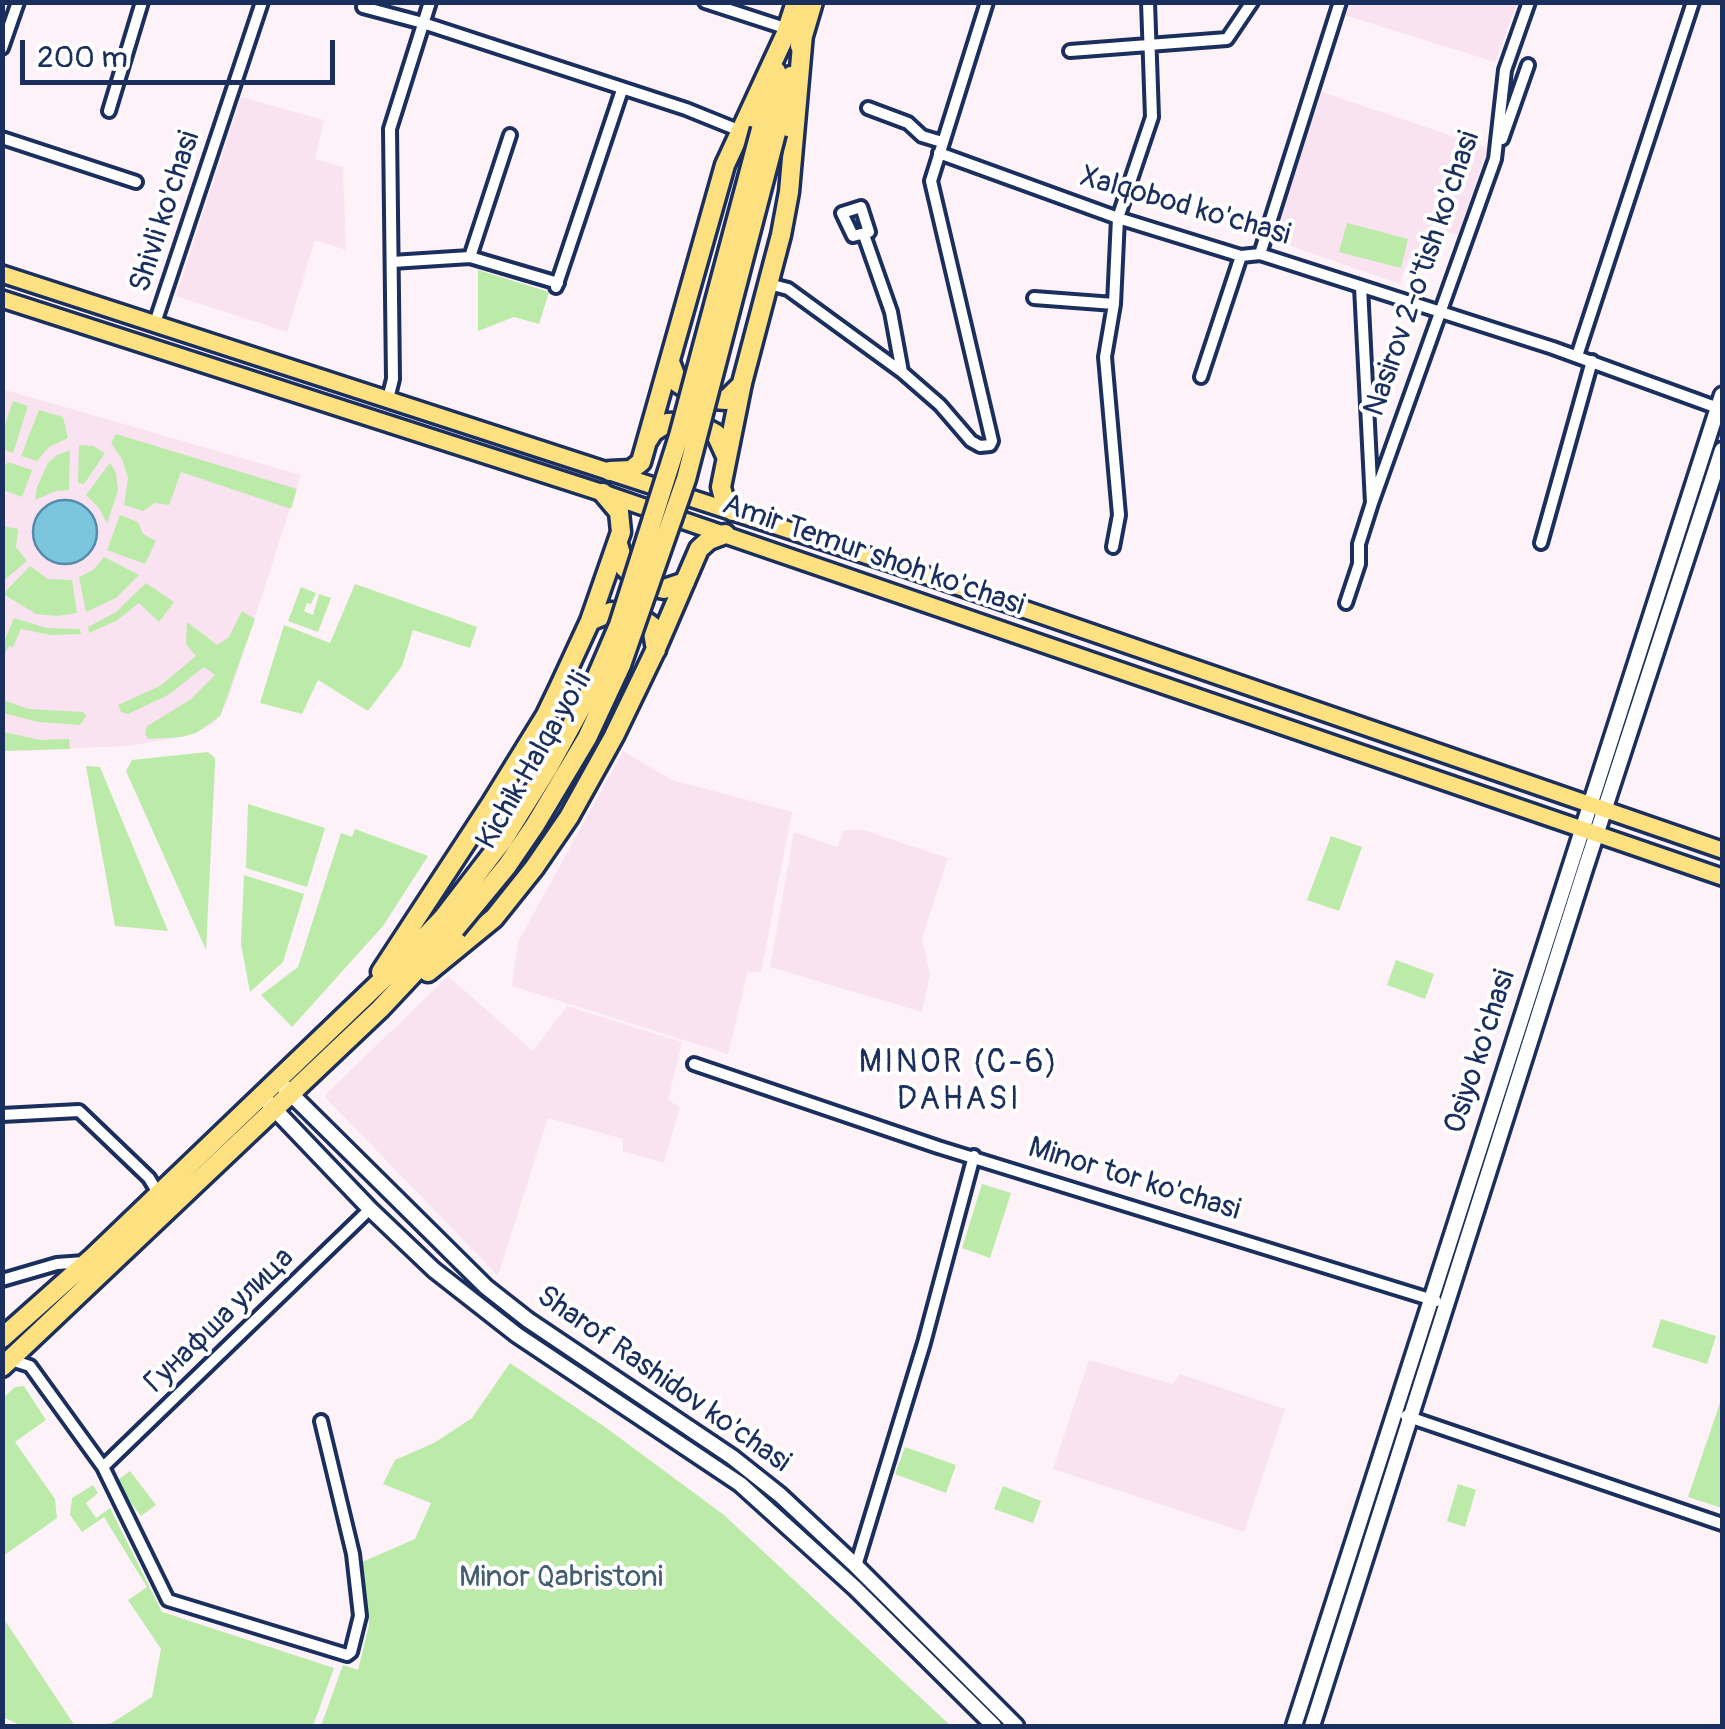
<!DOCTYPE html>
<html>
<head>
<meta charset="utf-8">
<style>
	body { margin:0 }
	#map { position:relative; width:1725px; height:1729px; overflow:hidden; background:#fdf2f8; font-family:Pangolin,sans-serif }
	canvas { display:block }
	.frame { position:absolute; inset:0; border:5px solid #1b2f5e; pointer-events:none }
	.scale { position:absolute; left:20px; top:40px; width:315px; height:45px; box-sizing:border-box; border:5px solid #1b2f5e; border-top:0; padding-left:12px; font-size:30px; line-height:35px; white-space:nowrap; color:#1b2f5e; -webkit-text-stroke:8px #fff; paint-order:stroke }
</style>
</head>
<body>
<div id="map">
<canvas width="1725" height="1729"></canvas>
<div class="frame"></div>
<div class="scale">200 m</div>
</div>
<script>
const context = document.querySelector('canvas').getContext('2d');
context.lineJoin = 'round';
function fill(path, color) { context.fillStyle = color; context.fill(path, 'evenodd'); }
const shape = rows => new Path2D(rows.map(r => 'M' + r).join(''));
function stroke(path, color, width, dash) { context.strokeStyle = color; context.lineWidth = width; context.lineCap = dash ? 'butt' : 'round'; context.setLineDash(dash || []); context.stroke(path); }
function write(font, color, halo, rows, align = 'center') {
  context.font = font + ' Pangolin,sans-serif'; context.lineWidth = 8; context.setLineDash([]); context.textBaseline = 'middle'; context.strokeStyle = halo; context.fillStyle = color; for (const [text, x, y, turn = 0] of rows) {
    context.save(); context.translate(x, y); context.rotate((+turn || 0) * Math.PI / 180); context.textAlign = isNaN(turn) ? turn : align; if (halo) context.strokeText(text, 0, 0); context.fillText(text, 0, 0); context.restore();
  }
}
fill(shape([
	[1345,3,1517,3,1495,62,1341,14],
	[1322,92,1488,148,1458,235,1447,232,1436,268,1409,259,1400,284,1273,240],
	[241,97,324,120,315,159,343,167,346,250,315,240,287,332,176,296],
	[2,389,301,475,227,703,220,716,209,727,181,737,128,746,3,751],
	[623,751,672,780,792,812,761,973,748,971,728,1054,512,986,518,942],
	[844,830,864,830,948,858,922,938,930,975,922,1012,770,967,794,832,837,847],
	[448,976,533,1051,567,1006,682,1042,668,1100,680,1107,664,1163,623,1151,623,1139,548,1118,498,1276,324,1096],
	[1089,1360,1172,1384,1180,1374,1285,1409,1244,1532,1053,1469]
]), '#fae3f0');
fill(shape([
	[1347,223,1408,239,1401,268,1339,252],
	[478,270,549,292,539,324,514,317,478,331],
	[13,401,28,406,13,453,3,449,2,433],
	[39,410,63,417,68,438,49,447,37,461,21,456],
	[116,434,297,489,291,509,181,472,169,505,155,503,143,511,124,505,128,478,122,459,111,443],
	[79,445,93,446,105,453,84,484,78,483],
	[70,450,69,490,56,491,35,500,37,487,48,463,57,455],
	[8,462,32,470,22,497,3,490,3,468],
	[110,463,116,473,118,490,107,524,99,508,86,495],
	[120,515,138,522,143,534,156,541,145,564,107,550],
	[3,526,18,529,16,547,27,561,3,581],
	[104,557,139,575,116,598,86,612,79,577,93,570],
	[30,566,48,579,72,580,77,613,57,616,36,614,3,594],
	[146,583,174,602,159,622,139,603,116,621,89,633,88,627,116,612],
	[355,584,477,627,470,648,413,630,402,666,368,711,318,680,302,714,260,703,284,625,330,643],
	[301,587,316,593,311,604,307,603,304,611,313,615,319,594,331,598,318,632,288,621],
	[242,611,255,619,220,716,196,733,181,737,149,739,145,735,147,726,190,700,215,675,204,667,168,695,128,714,121,712,118,705,160,686,196,656,186,644,187,622,217,645,229,637],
	[14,618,47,628,80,629,81,634,51,635,21,629,13,647,9,646,5,654,3,644],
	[3,700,29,709,83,712,86,716,80,725,38,722,3,713],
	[3,732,41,740,69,739,70,749,3,751],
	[208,752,215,758,215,765,206,950,126,771,132,760],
	[86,766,100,767,168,931,115,926],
	[248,804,325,828,307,887,246,868],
	[355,829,428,856,383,926,292,1027,261,995,298,967,341,833,352,837],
	[1331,836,1362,847,1339,911,1307,900],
	[244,875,304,894,283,962,250,992,241,944],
	[1396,960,1434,974,1425,999,1387,985],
	[982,1184,1011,1193,990,1258,962,1248],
	[1661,1319,1716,1336,1707,1364,1652,1347],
	[510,1363,605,1427,724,1515,951,1726,321,1726,343,1665,358,1670,369,1625,362,1562,415,1539,431,1503,383,1484,395,1460,434,1443,472,1418],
	[24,1386,46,1420,15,1442,55,1499,57,1518,3,1556,3,1398,15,1387],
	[1722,1397,1722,1508,1688,1497],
	[905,1447,956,1465,946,1493,895,1474],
	[130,1471,156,1505,141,1516,115,1482],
	[1458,1484,1476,1490,1465,1527,1447,1521],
	[93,1485,98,1493,86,1503,96,1518,110,1508,162,1612,334,1668,313,1726,98,1726,112,1723,152,1697,161,1649,128,1600,147,1587,104,1517,82,1532,70,1515,72,1498],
	[1003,1486,1041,1501,1033,1523,994,1509],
	[2,1616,73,1723,74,1726,22,1726,3,1717]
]), '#bceaa9');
const water = shape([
	'33 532a32 32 0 1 1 64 0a32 32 0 1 1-64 0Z'
]);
fill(water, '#7cc6dd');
stroke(water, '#558aaa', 2.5);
const street = shape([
	[705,2,788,29],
	[363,7,423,23,686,109,738,130],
	[2,48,18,2],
	[1070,51,1227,39,1252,2],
	[868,108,908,123,922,136,942,142],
	[109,111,142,2],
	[2,138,136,182],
	[1502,139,1528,65],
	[939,153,1118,218,1241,256,1260,254,1553,348,1718,408],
	[861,207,869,232,853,236,842,213,861,207],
	[864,235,891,312,902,372],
	[1260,254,1340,2],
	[470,257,510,135],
	[392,262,470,257,558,283],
	[769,284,788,289,902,372,940,405,971,441,980,446,990,445,992,441,931,181,987,2],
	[556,287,622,90],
	[1034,298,1114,304],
	[155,323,262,2],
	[1577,356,1693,2],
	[1201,377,1241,256],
	[388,399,393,379,390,129,430,2],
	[1372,503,1495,159,1505,70,1529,2],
	[1541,543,1592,361],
	[1113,547,1119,515,1105,357,1114,304,1118,218,1152,117,1148,2],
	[1346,603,1359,564,1359,544,1372,503,1361,287],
	[694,1064,938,1147,1436,1301],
	[2,1115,79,1111,149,1178,158,1193],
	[2,1280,57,1264,84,1262],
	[11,1360,30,1366,103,1467,168,1600,347,1655,351,1652,360,1616,353,1554,321,1421],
	[1406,1416,1722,1524],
	[103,1467,370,1209],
	[856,1566,924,1343,974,1156]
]);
const secondary = shape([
	[277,1080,486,1287,528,1320,732,1457,780,1495,856,1566,1016,1726],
	[261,1095,370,1209,434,1270,517,1335,740,1484,855,1588,994,1726],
	[1294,1726,1722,395],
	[1312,1726,1585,869,1722,450]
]);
const primary = shape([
	[2,274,893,564,1722,850],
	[2,299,603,493,1722,877]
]);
const highway = shape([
	[785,36,796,2],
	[800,46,813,2],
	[761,129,776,71],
	[776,133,791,76],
	[670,362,678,383,700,398,726,400,742,384],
	[648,440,653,432,667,423,694,422,716,434,726,456],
	[610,471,631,470,641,462,725,165,788,29],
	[733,511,724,499,721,487,742,383,781,235,789,192,803,34],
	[618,544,625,568,642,585,664,589,685,582],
	[590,621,611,612,634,613,652,626,656,650],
	[381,972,491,804,546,715,559,688,590,621,621,532,619,512,603,493],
	[428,972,494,918,534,868,569,817,614,736,655,651,699,549,709,540,725,534],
	[2,1338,93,1257,404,959,443,918],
	[2,1367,380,1009,455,929]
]);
stroke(street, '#1b2f5e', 18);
stroke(secondary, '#1b2f5e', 21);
stroke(primary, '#1b2f5e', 22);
stroke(highway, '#1b2f5e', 25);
stroke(street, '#fff', 10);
stroke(secondary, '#fff', 14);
stroke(primary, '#fde080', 15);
stroke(highway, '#fde080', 18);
const highwayBridge = shape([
	[443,918,503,840,548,768,591,690,619,625,679,436,761,129],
	[455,929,507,866,535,825,587,738,621,665,686,479,776,133]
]);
stroke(highwayBridge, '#1b2f5e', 25, []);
stroke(highwayBridge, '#fde080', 18);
write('30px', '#1b2f5e', '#fff', [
	["Xalqobod ko'chasi",1185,207,16],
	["Shivli ko'chasi",166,212,-72],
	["Nasirov 2-o'tish ko'chasi",1423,274,-71],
	["Amir Temur shoh ko'chasi",873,556,19],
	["Kichik Halqa yo'li",535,761,-60],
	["Osiyo ko'chasi",1481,1052,-72],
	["Minor tor ko'chasi",1134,1180,17],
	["Гунафша улица",220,1321,-44],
	["Sharof Rashidov ko'chasi",663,1380,35]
]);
write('30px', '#435e71', '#fff', [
	["Minor Qabristoni",561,1578]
]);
context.letterSpacing = '2.5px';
write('32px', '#1b2f5e', '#fff', [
	["MINOR (C-6)",959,1064],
	["DAHASI",959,1101]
]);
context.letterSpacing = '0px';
</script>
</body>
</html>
